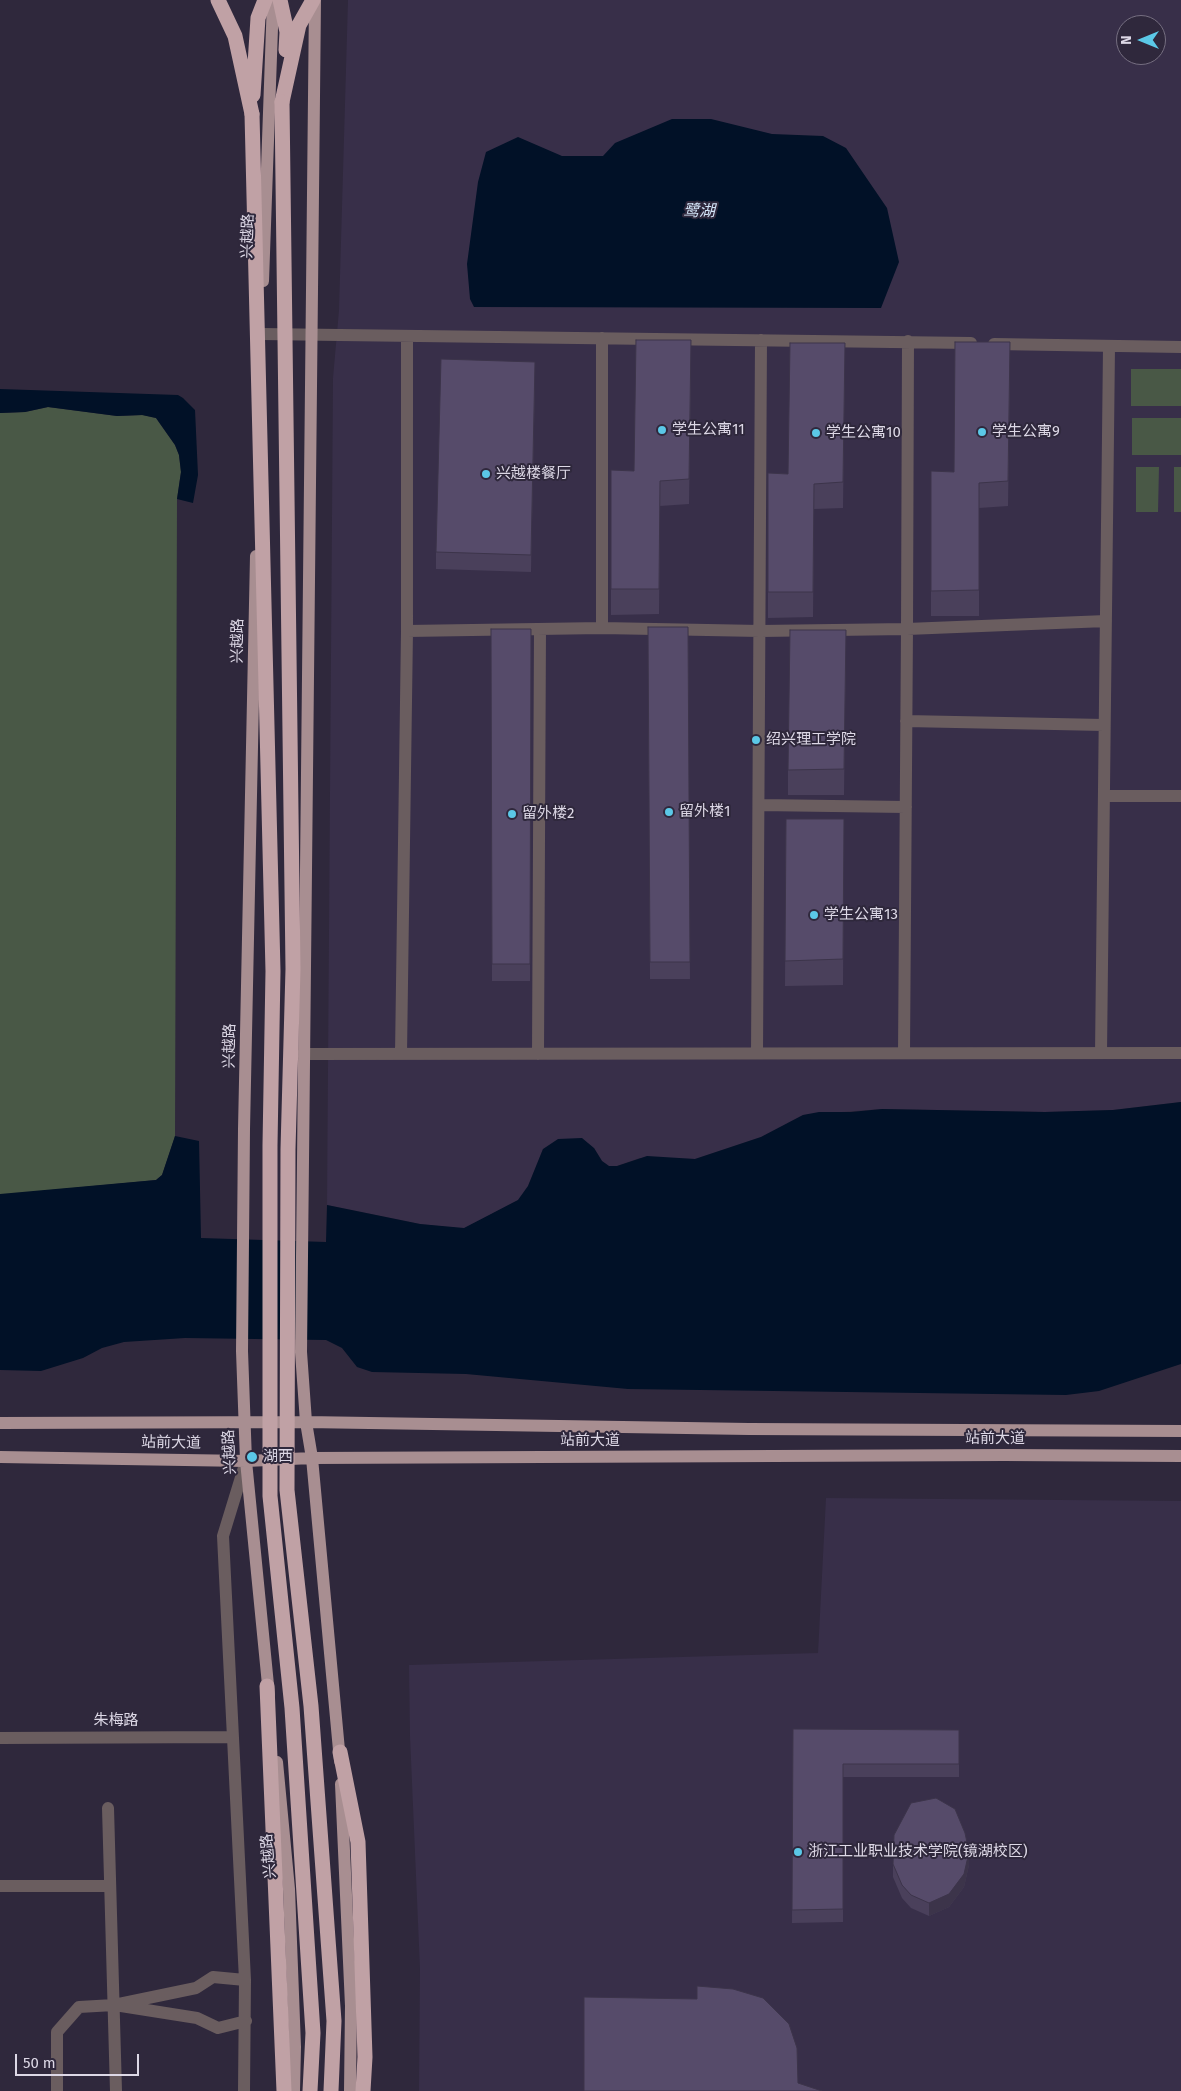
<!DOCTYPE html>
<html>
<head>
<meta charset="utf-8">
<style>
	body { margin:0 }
	#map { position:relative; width:1181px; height:2091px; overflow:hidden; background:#2f283c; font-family:"Fira Sans",sans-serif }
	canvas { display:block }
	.north { position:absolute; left:1116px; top:15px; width:50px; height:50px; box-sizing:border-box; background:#2f283c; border:1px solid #756e80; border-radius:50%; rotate:270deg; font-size:14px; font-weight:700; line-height:20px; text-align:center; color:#ddd8e6 }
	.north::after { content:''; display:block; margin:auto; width:18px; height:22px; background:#5bc8e7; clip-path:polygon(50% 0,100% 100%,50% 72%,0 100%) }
	.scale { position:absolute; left:15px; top:2054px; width:124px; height:22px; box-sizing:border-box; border:2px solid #ddd8e6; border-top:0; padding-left:6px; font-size:15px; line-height:18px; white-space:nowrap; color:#ddd8e6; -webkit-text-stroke:4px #2f283c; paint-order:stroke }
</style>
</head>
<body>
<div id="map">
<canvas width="1181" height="2091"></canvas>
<div class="north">N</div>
<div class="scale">50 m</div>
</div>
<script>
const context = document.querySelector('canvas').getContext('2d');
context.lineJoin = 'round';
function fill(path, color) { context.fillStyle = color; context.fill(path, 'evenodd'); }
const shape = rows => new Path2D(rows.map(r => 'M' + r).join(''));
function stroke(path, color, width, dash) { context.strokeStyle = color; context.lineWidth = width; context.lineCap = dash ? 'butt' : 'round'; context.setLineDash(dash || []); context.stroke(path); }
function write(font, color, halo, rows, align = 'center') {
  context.font = font + ' "Fira Sans","Noto Sans SC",sans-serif'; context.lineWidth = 4; context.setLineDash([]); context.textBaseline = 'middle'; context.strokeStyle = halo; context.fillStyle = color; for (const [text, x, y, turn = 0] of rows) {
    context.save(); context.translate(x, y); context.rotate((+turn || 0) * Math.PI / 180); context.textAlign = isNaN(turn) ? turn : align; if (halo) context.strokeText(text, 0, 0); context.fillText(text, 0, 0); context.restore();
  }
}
fill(shape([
	[348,0,1181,0,1181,1102,1113,1110,1045,1112,882,1109,803,1115,761,1137,695,1159,640,1158,617,1166,609,1166,602,1161,594,1148,543,1149,528,1186,518,1200,464,1229,420,1224,327,1205,333,378,339,310],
	[1126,25,1156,25,1156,55,1126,55],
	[826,1498,1181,1501,1181,2091,419,2091,420,1969,410,1736,409,1665,818,1653]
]), '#382f49');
fill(shape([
	[1131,369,1181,369,1181,406,1131,406],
	[48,407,117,416,143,415,156,418,175,445,179,455,181,472,177,499,175,1136,162,1175,156,1180,0,1195,0,413,25,412],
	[1132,418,1181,418,1181,455,1132,455],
	[1136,467,1159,467,1158,512,1136,512],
	[1174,467,1181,467,1181,512,1174,512]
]), '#495846');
fill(shape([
	[672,119,711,119,772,134,823,136,846,148,887,208,899,262,881,308,474,307,470,299,467,264,478,182,486,152,518,137,562,156,603,156,615,143],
	[0,389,178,395,183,398,195,410,198,475,193,503,177,499,181,472,179,455,175,445,156,418,142,415,117,416,48,407,25,412,0,413],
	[1181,1102,1181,1364,1099,1391,1066,1395,628,1389,466,1374,372,1372,357,1367,342,1348,326,1340,185,1338,124,1342,102,1348,83,1358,41,1371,0,1370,0,1194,156,1180,162,1175,175,1136,199,1141,201,1238,326,1242,327,1205,420,1224,464,1228,518,1200,528,1186,543,1149,558,1139,582,1138,594,1148,602,1161,609,1166,617,1166,647,1156,695,1159,761,1137,803,1115,819,1112,851,1112,882,1109,1045,1112,1113,1110]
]), '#011127');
stroke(shape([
	[261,334,971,343],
	[602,338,602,628,760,631,907,629,904,1053],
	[908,341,907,629,1106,621],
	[994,344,1181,347],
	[407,631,602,628],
	[906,721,1104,725],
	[1104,796,1181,796],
	[759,805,906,807],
	[757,1053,761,340],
	[1101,1053,1109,347],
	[303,1054,1181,1053],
	[401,1054,407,631,407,336],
	[538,1054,540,629],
	[0,1738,233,1737],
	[108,1808,116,2091],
	[0,1886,110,1886],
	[121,2006,197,2018,218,2028,246,2021],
	[57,2091,57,2032,79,2007,114,2005,196,1988,213,1977,245,1980],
	[244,2091,245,1980,223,1536,246,1461]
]), '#6a5d5f', 12);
stroke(shape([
	[315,0,301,1352,306,1422,312,1458,340,1761],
	[263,281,273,0],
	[256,556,244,1129,242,1351,246,1461,269,1695],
	[0,1423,306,1422,749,1429,1181,1431],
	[0,1457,246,1461,312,1458,1004,1455,1181,1456],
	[277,1762,289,1889,295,2047,294,2091],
	[341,1784,351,2006,350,2091]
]), '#a88e91', 12);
stroke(shape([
	[218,0,235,36,252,114],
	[280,0,287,32,286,50],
	[253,95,258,18,265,0],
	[282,102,299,25,313,0],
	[267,1686,284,2091],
	[340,1752,358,1842,365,2057,363,2091]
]), '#c0a1a5', 15);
stroke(shape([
	[282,102,293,969,288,1149,287,1490,311,1706,334,2021,331,2091],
	[252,114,273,971,270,1145,270,1496,292,1708,313,2033,310,2091]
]), '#c0a1a5', 15);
fill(shape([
	[845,343,843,508,814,509,813,617,768,618,768,473,788,474],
	[691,366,689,504,660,506,659,614,611,615,611,470,634,471],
	[1010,367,1008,506,979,508,979,616,931,616,931,471,954,472],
	[535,379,531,572,436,569,436,552],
	[648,627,688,627,690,979,650,979],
	[491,629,531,629,530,981,492,981],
	[846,630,844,795,788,795,788,770],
	[786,819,844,819,843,985,785,986],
	[793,1729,959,1730,959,1777,843,1777,843,1922,792,1923],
	[893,1864,969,1865,964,1887,949,1907,929,1916,911,1908,902,1898,893,1877]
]), '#4a405b');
fill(shape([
	[535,362,535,379,531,572,531,555],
	[969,1852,969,1865,964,1887,949,1907,929,1916,929,1903]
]), '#3c344a');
const building = shape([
	[636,340,691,340,689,479,660,481,659,589,611,589,611,470,634,471,636,340],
	[955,342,1010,342,1008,481,979,483,979,590,931,591,931,471,954,472,955,342],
	[790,343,845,343,843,482,814,484,813,592,768,592,768,473,788,474,790,343],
	[441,359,535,362,531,555,436,552,441,359],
	[648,627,688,627,690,962,650,962,648,627],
	[491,629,531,629,530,964,492,964,491,629],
	[790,630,846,630,844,769,788,770,790,630],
	[786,819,844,819,843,959,785,961,786,819],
	[793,1729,959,1730,959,1764,843,1764,843,1909,792,1910,793,1729],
	[936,1798,955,1809,965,1833,969,1852,964,1874,949,1894,929,1903,911,1895,902,1885,893,1864,894,1835,911,1803,936,1798],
	[697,1986,733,1989,763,1998,789,2024,797,2048,798,2083,822,2091,584,2091,584,1997,697,1999,697,1986]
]);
fill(building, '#564b6a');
stroke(building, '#3c344a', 1);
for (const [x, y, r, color] of [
	[662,430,5,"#5bc8e7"],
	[982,432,5,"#5bc8e7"],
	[816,433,5,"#5bc8e7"],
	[486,474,5,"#5bc8e7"],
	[756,740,5,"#5bc8e7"],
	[669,812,5,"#5bc8e7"],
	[512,814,5,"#5bc8e7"],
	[814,915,5,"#5bc8e7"],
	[252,1457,6,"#5bc8e7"],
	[798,1852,5,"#5bc8e7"]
]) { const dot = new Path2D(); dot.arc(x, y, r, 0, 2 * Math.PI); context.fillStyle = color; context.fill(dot); stroke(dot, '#2f283c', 2); }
write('15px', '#ddd8e6', '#2f283c', [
	["兴越路",248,236,-88],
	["兴越路",238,641,-89],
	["兴越路",230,1046,-89],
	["站前大道",995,1439],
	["站前大道",590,1441],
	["站前大道",171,1443,1],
	["兴越路",230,1452,-93],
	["朱梅路",116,1721],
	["兴越路",269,1856,-95]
]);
write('15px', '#ddd8e6', '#2f283c', [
	["学生公寓11",672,430],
	["学生公寓9",992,432],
	["学生公寓10",826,433],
	["兴越楼餐厅",496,474],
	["绍兴理工学院",766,740],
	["留外楼1",679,812],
	["留外楼2",522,814],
	["学生公寓13",824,915],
	["湖西",263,1457],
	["浙江工业职业技术学院(镜湖校区)",808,1852]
], 'left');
write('italic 16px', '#d1e2f6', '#2f283c', [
	["鹭湖",699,212]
]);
</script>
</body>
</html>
